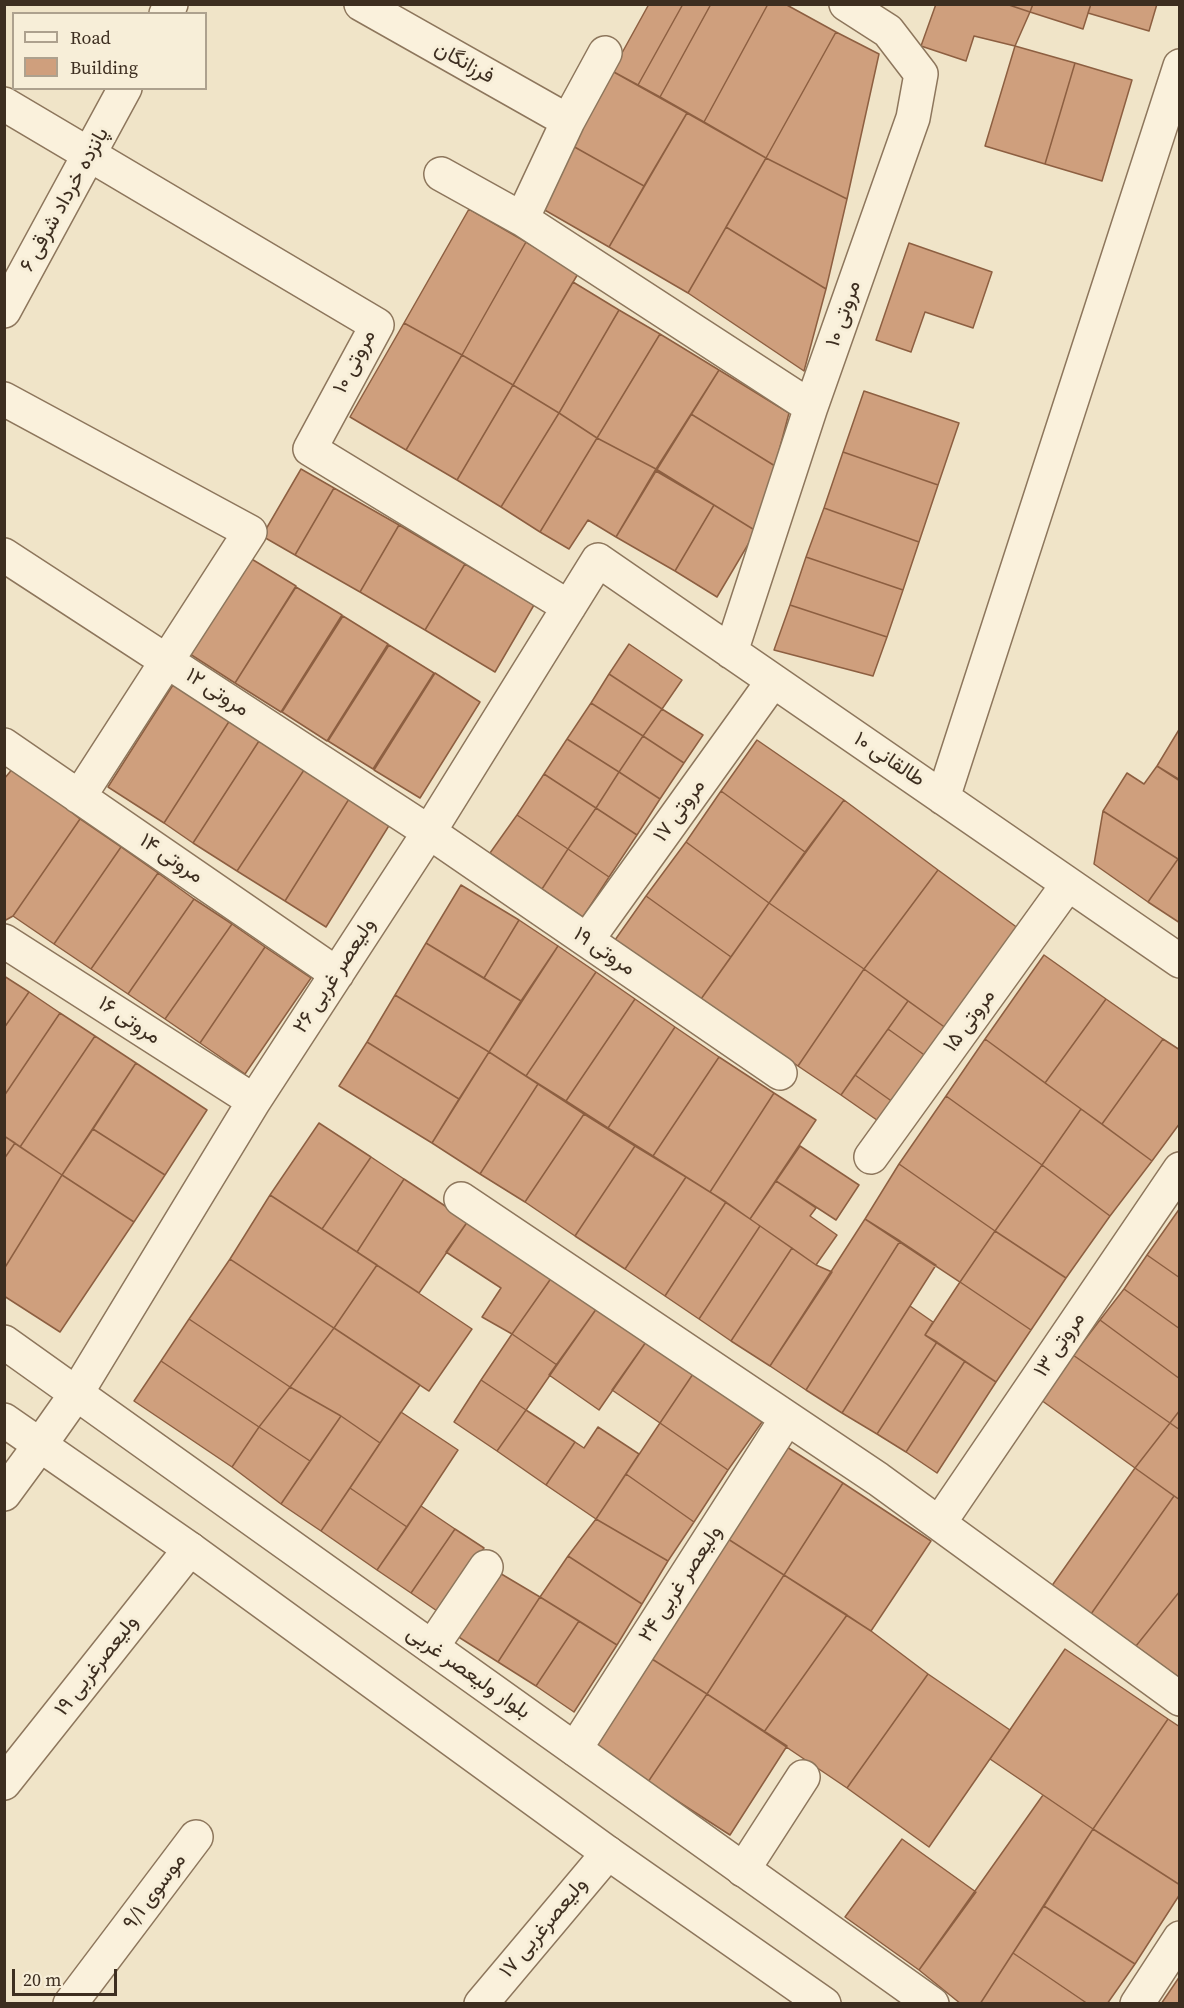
<!DOCTYPE html>
<html>
<head>
<meta charset="utf-8">
<style>
	body { margin:0 }
	#map { position:relative; width:1184px; height:2008px; overflow:hidden; background:#f0e4c8; font-family:"Source Serif 4",serif }
	canvas { display:block }
	.frame { position:absolute; inset:0; border:6px solid #3d2e20; pointer-events:none }
	.legend { position:absolute; left:12px; top:12px; width:195px; height:78px; box-sizing:border-box; background:#f7eed8; border:2px solid #ada18e; margin:0; padding:8px 10px; list-style:none; font-size:18px; color:#3d2e20 }
	.legend li { display:flex; align-items:center; gap:12px; height:30px }
	.legend b { width:30px; border:2px solid #ada18e }
	.scale { position:absolute; left:12px; top:1969px; width:105px; height:27px; box-sizing:border-box; border:3px solid #3d2e20; border-top:0; padding-left:8px; font-size:18px; line-height:21px; white-space:nowrap; color:#3d2e20; -webkit-text-stroke:4px #f7eed8; paint-order:stroke }
</style>
</head>
<body>
<div id="map">
<canvas width="1184" height="2008"></canvas>
<div class="frame"></div>
<ul class="legend">
<li><b style="height:8px;background:#faf1dc"></b>Road</li>
<li><b style="height:16px;background:#cf9f7d"></b>Building</li>
</ul>
<div class="scale">20 m</div>
</div>
<script>
const context = document.querySelector('canvas').getContext('2d');
context.lineJoin = 'round';
function fill(path, color) { context.fillStyle = color; context.fill(path, 'evenodd'); }
const shape = rows => new Path2D(rows.map(r => 'M' + r).join(''));
function stroke(path, color, width, dash) { context.strokeStyle = color; context.lineWidth = width; context.lineCap = dash ? 'butt' : 'round'; context.setLineDash(dash || []); context.stroke(path); }
function write(font, color, halo, rows, align = 'center') {
  context.font = font + ' "Source Serif 4",Vazirmatn,serif'; context.lineWidth = 6; context.setLineDash([]); context.textBaseline = 'middle'; context.strokeStyle = halo; context.fillStyle = color; for (const [text, x, y, turn = 0] of rows) {
    context.save(); context.translate(x, y); context.rotate((+turn || 0) * Math.PI / 180); context.textAlign = isNaN(turn) ? turn : align; if (halo) context.strokeText(text, 0, 0); context.fillText(text, 0, 0); context.restore();
  }
}
const building = shape([
	[649,4,683,4,638,85,612,71,649,4],
	[683,4,711,4,660,97,638,85,683,4],
	[711,4,768,4,704,122,660,97,711,4],
	[768,4,785,4,836,32,766,158,704,122,768,4],
	[936,4,1006,4,1030,12,1015,46,974,36,966,61,921,46,936,4],
	[1006,4,1033,4,1030,12,1006,4],
	[1033,4,1091,4,1083,29,1030,12,1033,4],
	[1091,4,1157,4,1149,31,1088,13,1091,4],
	[836,32,879,54,847,199,766,158,836,32],
	[1015,46,1075,63,1045,164,985,146,1015,46],
	[1075,63,1132,80,1102,181,1045,164,1075,63],
	[612,71,687,113,644,186,571,145,612,71],
	[687,113,766,158,688,293,609,247,687,113],
	[571,145,644,186,609,247,536,205,571,145],
	[766,158,847,199,826,289,726,227,766,158],
	[469,209,526,242,462,355,404,323,469,209],
	[726,227,826,289,804,371,688,293,726,227],
	[526,242,579,272,513,385,462,355,526,242],
	[909,243,992,272,973,328,925,312,911,352,876,340,909,243],
	[573,282,619,310,559,413,513,385,573,282],
	[619,310,660,334,597,438,559,413,619,310],
	[404,323,462,355,406,450,350,417,404,323],
	[660,334,719,370,656,471,656,469,597,438,660,334],
	[462,355,513,385,457,480,406,450,462,355],
	[719,370,789,413,775,466,691,414,719,370],
	[513,385,559,413,501,507,457,480,513,385],
	[864,391,959,423,938,485,843,452,864,391],
	[559,413,597,438,540,532,501,507,559,413],
	[691,414,775,466,756,531,656,469,691,414],
	[597,438,656,469,616,537,588,520,569,549,540,532,597,438],
	[843,452,938,485,919,542,824,508,843,452],
	[301,469,334,488,295,555,262,536,301,469],
	[656,471,714,505,675,571,616,537,656,471],
	[334,488,399,525,360,592,295,555,334,488],
	[714,505,756,531,717,597,675,571,714,505],
	[824,508,919,542,903,590,806,557,824,508],
	[399,525,465,564,425,630,360,592,399,525],
	[806,557,903,590,887,637,790,605,806,557],
	[250,558,296,586,235,683,190,654,250,558],
	[465,564,534,605,495,672,425,630,465,564],
	[296,587,342,615,281,712,235,683,296,587],
	[790,605,887,637,873,676,774,650,790,605],
	[343,616,388,644,327,741,282,712,343,616],
	[629,644,682,680,662,709,609,674,629,644],
	[389,645,434,673,373,769,328,741,389,645],
	[435,673,480,702,420,798,374,770,435,673],
	[609,674,662,709,643,736,591,703,609,674],
	[173,685,230,720,164,823,108,787,173,685],
	[591,703,643,736,619,772,567,739,591,703],
	[662,709,703,735,684,763,643,736,662,709],
	[230,720,259,741,193,843,164,823,230,720],
	[1180,728,1180,780,1157,766,1180,728],
	[643,736,684,763,660,799,619,772,643,736],
	[567,739,619,772,596,808,544,774,567,739],
	[757,740,844,800,805,852,721,791,757,740],
	[259,741,304,770,237,871,193,843,259,741],
	[1157,766,1180,781,1180,857,1178,859,1103,811,1127,773,1144,784,1157,766],
	[14,767,80,819,13,916,4,921,4,779,14,767],
	[304,770,349,799,285,901,237,871,304,770],
	[619,772,660,799,637,835,596,808,619,772],
	[544,774,596,808,568,849,517,815,544,774],
	[721,791,805,852,769,903,686,842,721,791],
	[349,799,390,824,326,927,285,901,349,799],
	[844,800,938,870,864,969,769,903,844,800],
	[596,808,637,835,609,877,568,849,596,808],
	[1103,811,1178,859,1148,902,1094,864,1103,811],
	[517,815,568,849,542,889,490,853,517,815],
	[80,819,121,847,54,944,13,916,80,819],
	[686,842,769,903,731,957,646,896,686,842],
	[121,847,158,873,91,969,54,944,121,847],
	[568,849,609,877,583,917,542,889,568,849],
	[1178,859,1180,860,1180,923,1148,902,1178,859],
	[938,870,1022,931,950,1031,864,969,938,870],
	[158,873,194,899,128,994,91,969,158,873],
	[461,885,519,920,484,978,426,943,461,885],
	[646,896,731,957,701,999,615,940,646,896],
	[194,899,232,924,165,1019,128,994,194,899],
	[769,903,864,969,798,1066,701,999,769,903],
	[519,920,558,946,521,1001,484,978,519,920],
	[232,924,265,947,200,1043,165,1019,232,924],
	[426,943,521,1001,489,1052,395,995,426,943],
	[558,946,596,972,526,1076,489,1052,558,946],
	[265,947,311,978,245,1074,200,1043,265,947],
	[1044,955,1106,999,1045,1083,985,1039,1044,955],
	[864,969,908,1001,841,1095,798,1066,864,969],
	[596,972,635,999,566,1101,526,1076,596,972],
	[4,976,29,992,4,1028,4,976],
	[29,992,60,1013,4,1096,4,1028,29,992],
	[395,995,489,1052,459,1099,367,1042,395,995],
	[635,999,675,1027,608,1128,566,1101,635,999],
	[1106,999,1163,1039,1102,1124,1045,1083,1106,999],
	[908,1001,950,1031,930,1059,888,1029,908,1001],
	[60,1013,95,1036,20,1147,4,1136,4,1096,60,1013],
	[675,1027,719,1057,653,1156,608,1128,675,1027],
	[888,1029,930,1059,897,1105,855,1075,888,1029],
	[95,1036,136,1063,62,1175,20,1147,95,1036],
	[985,1039,1081,1109,1042,1165,946,1096,985,1039],
	[1163,1039,1180,1050,1180,1123,1152,1161,1102,1124,1163,1039],
	[367,1042,459,1099,432,1143,339,1086,367,1042],
	[489,1052,538,1084,480,1174,432,1143,489,1052],
	[719,1057,774,1093,710,1192,653,1156,719,1057],
	[136,1063,207,1110,165,1175,93,1129,136,1063],
	[855,1075,897,1105,884,1125,841,1095,855,1075],
	[538,1084,584,1114,525,1202,480,1174,538,1084],
	[774,1093,816,1120,750,1219,710,1192,774,1093],
	[946,1096,1042,1165,995,1231,899,1164,946,1096],
	[1081,1109,1152,1161,1110,1216,1042,1165,1081,1109],
	[584,1114,635,1146,575,1236,525,1202,584,1114],
	[319,1123,371,1157,322,1229,270,1195,319,1123],
	[93,1129,165,1175,134,1222,62,1175,93,1129],
	[4,1136,15,1143,4,1159,4,1136],
	[15,1143,62,1175,4,1269,4,1159,15,1143],
	[635,1146,686,1177,625,1269,575,1236,635,1146],
	[800,1146,859,1185,836,1220,776,1181,800,1146],
	[371,1157,404,1179,357,1252,322,1229,371,1157],
	[899,1164,995,1231,960,1282,865,1219,899,1164],
	[1042,1165,1110,1216,1066,1278,995,1231,1042,1165],
	[62,1175,134,1222,60,1332,4,1296,4,1269,62,1175],
	[686,1177,726,1202,665,1296,625,1269,686,1177],
	[404,1179,468,1221,419,1293,357,1252,404,1179],
	[776,1181,816,1208,810,1216,837,1235,816,1265,750,1219,776,1181],
	[270,1195,377,1265,334,1328,230,1259,270,1195],
	[726,1202,760,1226,699,1319,665,1296,726,1202],
	[1180,1208,1180,1278,1147,1255,1180,1208],
	[865,1219,900,1241,806,1390,770,1366,865,1219],
	[468,1221,552,1277,512,1334,482,1317,501,1288,446,1252,468,1221],
	[760,1226,792,1248,731,1341,699,1319,760,1226],
	[995,1231,1066,1278,1031,1330,960,1282,995,1231],
	[900,1241,936,1265,842,1413,806,1390,900,1241],
	[792,1248,816,1265,832,1272,770,1366,731,1341,792,1248],
	[1147,1255,1180,1278,1180,1329,1124,1289,1147,1255],
	[230,1259,334,1328,290,1387,189,1319,230,1259],
	[377,1265,472,1329,429,1391,334,1328,377,1265],
	[552,1277,597,1308,557,1365,512,1334,552,1277],
	[960,1282,1031,1330,996,1382,925,1335,960,1282],
	[1124,1289,1180,1329,1180,1379,1100,1320,1124,1289],
	[910,1306,933,1322,925,1335,937,1342,877,1434,842,1413,910,1306],
	[597,1308,646,1342,599,1410,549,1375,597,1308],
	[189,1319,290,1387,259,1427,161,1361,189,1319],
	[1100,1320,1180,1379,1180,1410,1170,1423,1073,1355,1100,1320],
	[334,1328,420,1385,380,1443,341,1416,290,1387,334,1328],
	[512,1334,557,1365,526,1410,481,1380,512,1334],
	[646,1342,693,1374,660,1423,612,1390,646,1342],
	[937,1342,965,1361,906,1452,877,1434,937,1342],
	[1073,1355,1170,1423,1135,1468,1041,1400,1073,1355],
	[161,1361,259,1427,232,1467,134,1401,161,1361],
	[965,1361,996,1382,937,1473,906,1452,965,1361],
	[693,1374,762,1422,728,1470,660,1423,693,1374],
	[481,1380,526,1410,497,1451,454,1422,481,1380],
	[290,1387,341,1416,310,1461,259,1427,290,1387],
	[526,1410,575,1442,546,1485,497,1451,526,1410],
	[1180,1410,1180,1430,1170,1423,1180,1410],
	[401,1412,458,1450,407,1527,350,1488,401,1412],
	[341,1416,380,1443,321,1531,281,1504,341,1416],
	[660,1423,728,1470,694,1522,626,1474,660,1423],
	[1170,1423,1180,1430,1180,1500,1135,1468,1170,1423],
	[259,1427,310,1461,281,1504,232,1467,259,1427],
	[598,1427,639,1454,596,1519,546,1485,575,1442,584,1448,598,1427],
	[787,1447,843,1483,784,1575,728,1539,787,1447],
	[1135,1468,1174,1496,1091,1614,1051,1587,1135,1468],
	[626,1474,694,1522,668,1561,596,1519,626,1474],
	[843,1483,931,1541,871,1631,784,1575,843,1483],
	[350,1488,407,1527,377,1570,321,1531,350,1488],
	[1174,1496,1180,1500,1180,1591,1136,1646,1091,1614,1174,1496],
	[421,1506,455,1529,411,1593,377,1570,421,1506],
	[596,1519,668,1561,642,1604,568,1556,596,1519],
	[455,1529,484,1548,440,1613,411,1593,455,1529],
	[728,1539,784,1575,707,1694,652,1659,728,1539],
	[568,1556,642,1604,617,1645,540,1597,568,1556],
	[498,1572,540,1597,498,1662,457,1636,498,1572],
	[784,1575,847,1615,764,1732,707,1694,784,1575],
	[1180,1591,1180,1678,1136,1646,1180,1591],
	[540,1597,579,1621,536,1686,498,1662,540,1597],
	[847,1615,871,1631,928,1674,847,1788,764,1732,847,1615],
	[579,1621,617,1645,574,1712,536,1686,579,1621],
	[1065,1649,1168,1719,1093,1829,990,1759,1065,1649],
	[652,1659,707,1694,648,1782,596,1747,652,1659],
	[928,1674,1010,1730,929,1847,847,1788,928,1674],
	[707,1694,787,1746,730,1835,648,1782,707,1694],
	[1168,1719,1180,1727,1180,1885,1093,1829,1168,1719],
	[1043,1795,1093,1829,980,2004,961,2004,919,1970,1043,1795],
	[1093,1829,1180,1885,1180,1894,1135,1964,1044,1906,1093,1829],
	[902,1839,976,1892,919,1970,845,1917,902,1839],
	[1044,1906,1135,1964,1107,2004,1088,2004,1013,1953,1044,1906],
	[1013,1953,1088,2004,980,2004,1013,1953],
	[1180,1976,1180,2004,1161,2004,1180,1976]
]);
fill(building, '#cf9f7d');
stroke(building, '#8d5f41', 1.5);
const minor = shape([
	[361,4,568,121],
	[166,14,171,4],
	[605,53,568,121,522,219,811,407],
	[4,104,377,325,310,449,569,607],
	[441,174,522,219],
	[4,311,125,88],
	[4,399,250,532,79,797],
	[4,555,429,832,780,1073],
	[731,652,811,407,913,118,921,74,888,31,846,4],
	[4,745,337,974],
	[943,798,1180,66],
	[587,940,773,681],
	[4,941,254,1101],
	[871,1157,1068,884],
	[461,1199,878,1479,1180,1699],
	[76,1394,254,1101,429,832,598,560,1180,961],
	[4,1494,40,1445],
	[940,1522,1180,1169],
	[432,1647,486,1567],
	[575,1749,787,1418],
	[4,1783,190,1549],
	[743,1870,803,1777],
	[70,2004,196,1837],
	[481,2004,608,1853],
	[1137,2004,1180,1938]
]);
const tertiary = shape([
	[4,1342,932,2004],
	[4,1420,190,1549,608,1853,824,2004],
	[40,1445,76,1394]
]);
stroke(minor, '#8d765c', 36);
stroke(tertiary, '#8d765c', 36);
stroke(minor, '#faf1dc', 33);
stroke(tertiary, '#faf1dc', 33);
write('21px', '#3d2e20', '#f7eed8', [
	["فرزانگان",464,63,29],
	["پانزده خرداد شرقی ۶",65,200,-61],
	["مروتی ۱۰",844,314,-71],
	["مروتی ۱۰",355,362,-63],
	["مروتی ۱۲",217,693,33],
	["طالقانی ۱۰",889,760,34],
	["مروتی ۱۷",680,811,-54],
	["مروتی ۱۴",171,859,34],
	["مروتی ۱۹",604,952,34],
	["ولیعصر غربی ۲۶",335,976,-57],
	["مروتی ۱۶",129,1021,33],
	["مروتی ۱۵",970,1021,-54],
	["مروتی ۱۳",1060,1345,-56],
	["ولیعصر غربی ۲۴",681,1584,-57],
	["ولیعصرغربی ۱۹",97,1666,-52],
	["بلوار ولیعصر غربی",468,1673,35],
	["موسوی ۹/۱",155,1892,-53],
	["ولیعصرغربی ۱۷",544,1928,-50]
]);
</script>
</body>
</html>
